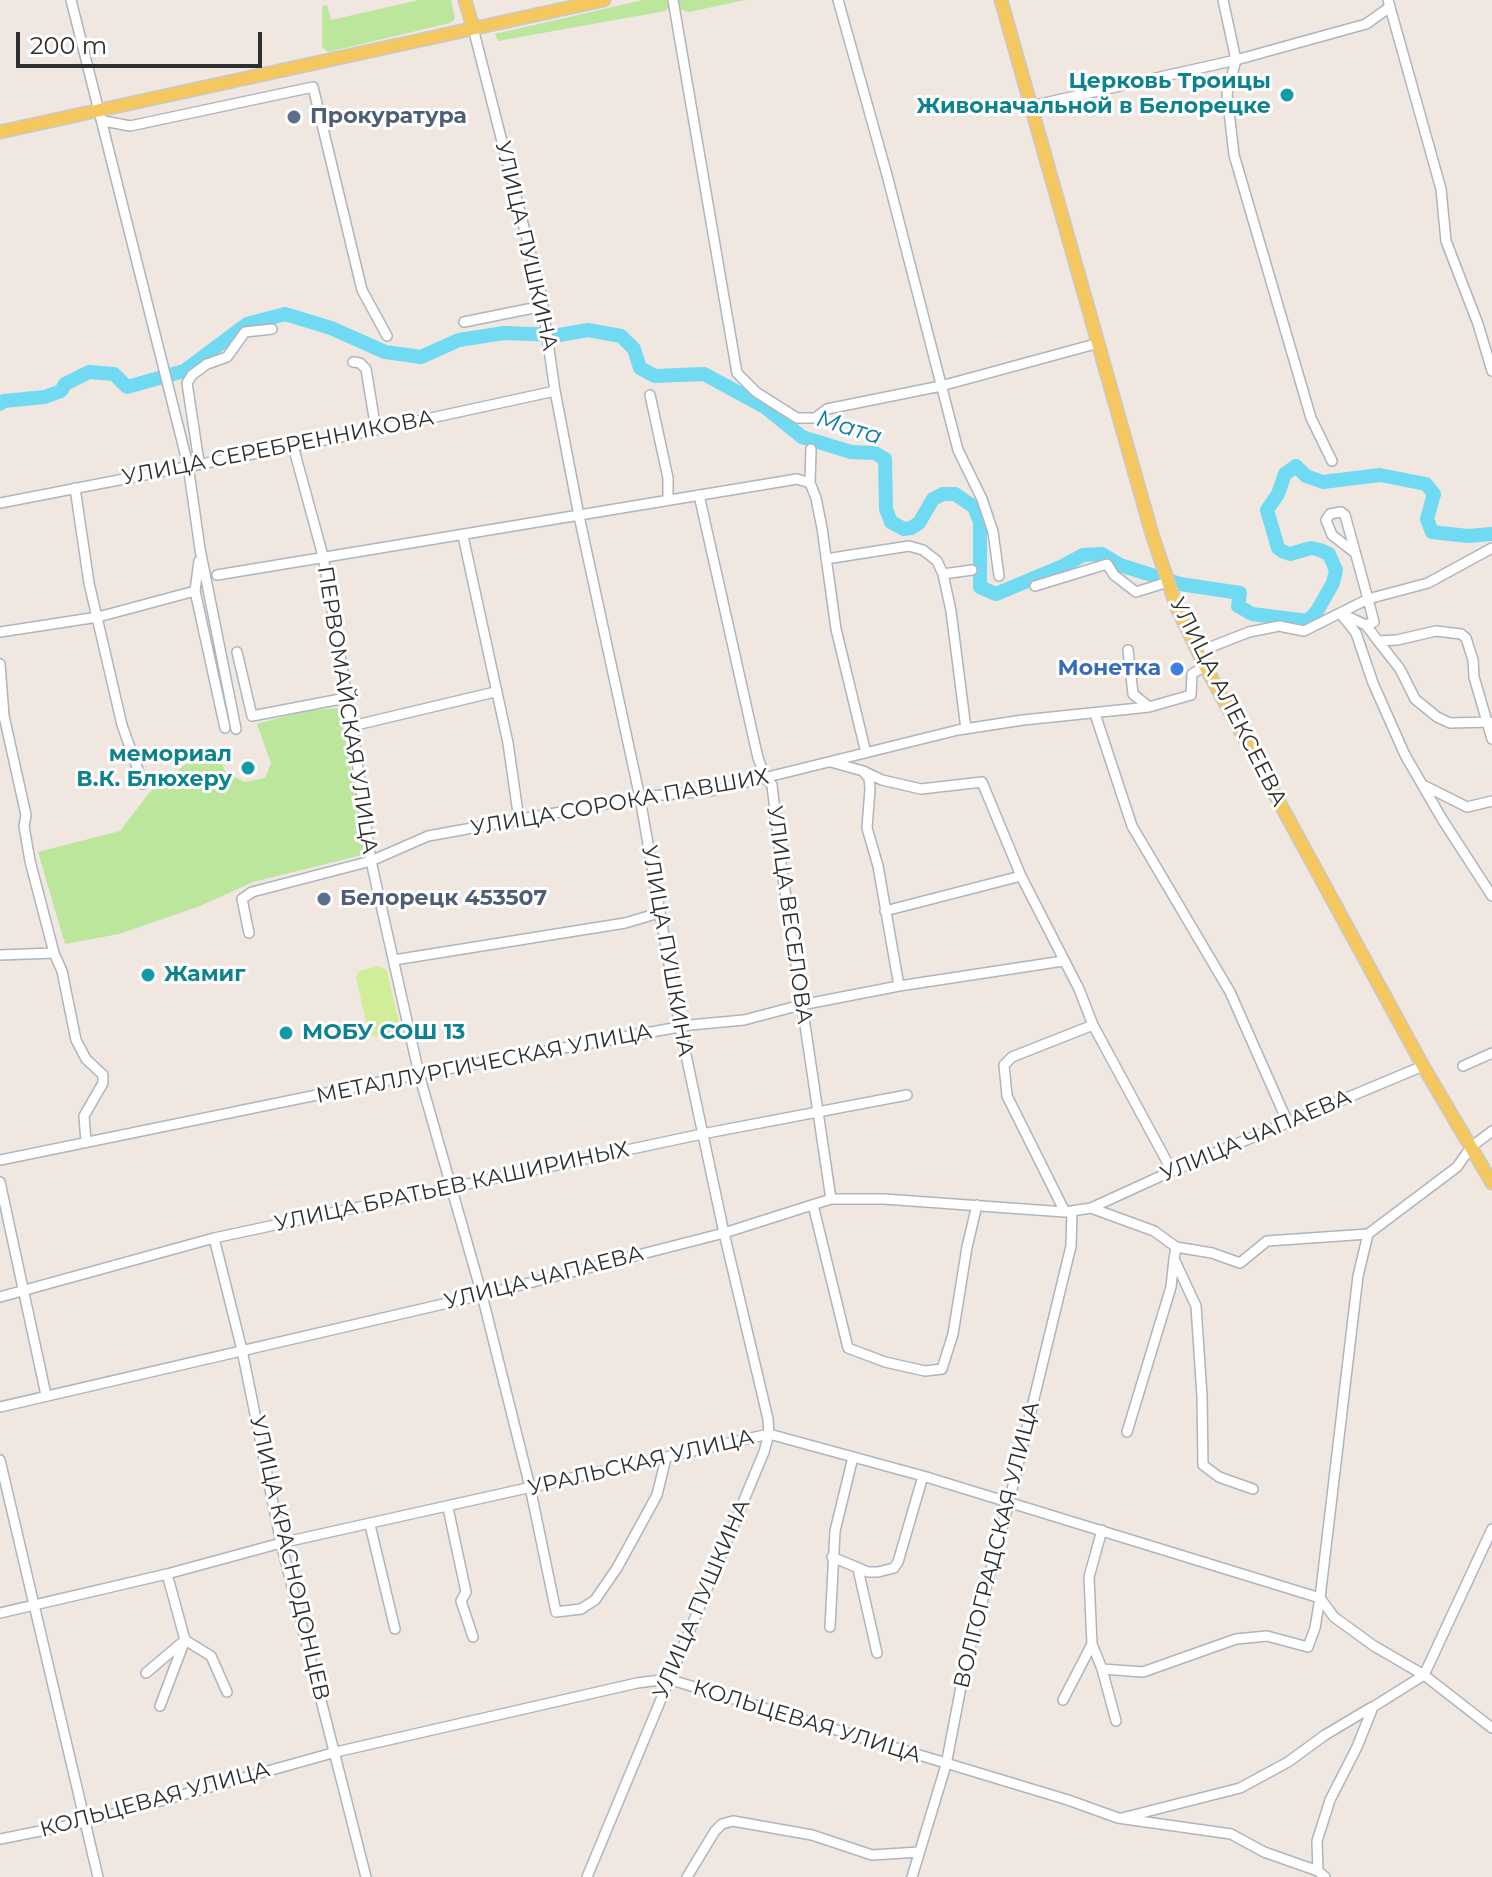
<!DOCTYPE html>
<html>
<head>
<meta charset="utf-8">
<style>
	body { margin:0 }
	#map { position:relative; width:1492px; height:1877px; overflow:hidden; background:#efe7e0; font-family:Montserrat,sans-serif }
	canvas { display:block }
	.scale { position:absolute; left:16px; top:32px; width:246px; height:36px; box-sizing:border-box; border:4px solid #2e2e2e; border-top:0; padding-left:10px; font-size:24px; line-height:28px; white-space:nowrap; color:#2e2e2e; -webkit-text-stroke:6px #fff; paint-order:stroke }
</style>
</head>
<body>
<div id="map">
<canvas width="1492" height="1877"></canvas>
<div class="scale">200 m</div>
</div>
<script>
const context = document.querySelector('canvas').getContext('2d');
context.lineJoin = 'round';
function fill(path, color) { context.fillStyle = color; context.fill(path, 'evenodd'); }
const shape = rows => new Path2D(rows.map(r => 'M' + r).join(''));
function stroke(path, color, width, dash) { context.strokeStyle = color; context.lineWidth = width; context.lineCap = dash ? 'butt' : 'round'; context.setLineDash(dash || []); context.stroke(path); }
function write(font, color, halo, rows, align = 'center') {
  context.font = font + ' Montserrat,sans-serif'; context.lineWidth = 6; context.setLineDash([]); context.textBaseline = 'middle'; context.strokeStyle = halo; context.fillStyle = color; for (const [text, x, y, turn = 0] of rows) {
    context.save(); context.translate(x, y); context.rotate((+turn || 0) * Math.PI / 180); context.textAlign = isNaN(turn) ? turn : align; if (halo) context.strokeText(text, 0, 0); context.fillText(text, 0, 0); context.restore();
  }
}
fill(shape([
	[419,0,451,0,455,19,450,23,328,52,322,47,322,6,327,5,331,20],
	[643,0,668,0,669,7,665,11,498,41,495,34],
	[678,0,745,0,689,12,680,9],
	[340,708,366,854,253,882,200,906,119,934,65,944,38,852,120,831,150,792,190,761,215,746,226,773,245,782,265,778,271,763,257,724,304,711]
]), '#bbe69c');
fill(shape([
	[379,966,387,971,399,1022,395,1033,375,1037,368,1031,356,977,359,971]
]), '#d0ee97');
stroke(shape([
	[0,404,4,401,45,397,61,391,65,384,89,372,114,374,127,387,184,371,247,324,285,314,331,328,385,352,421,357,459,340,504,333,559,335,588,330,621,336,634,349,640,368,655,376,704,374,765,407,802,437,851,452,875,453,885,459,886,509,891,522,904,529,911,528,919,523,933,499,943,494,955,494,974,507,980,522,980,587,996,594,1063,566,1083,555,1102,554,1120,565,1180,584,1240,593,1238,606,1252,614,1308,621,1317,611,1333,583,1336,570,1329,554,1320,550,1311,548,1290,554,1282,551,1278,548,1267,510,1278,494,1285,474,1296,466,1306,476,1323,482,1380,475,1426,484,1434,494,1427,519,1432,532,1468,536,1492,534]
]), '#71daf3', 14);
const minor = shape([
	[71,0,188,465,200,549,236,729],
	[673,0,737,373,756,392,797,418,815,418,827,409,941,386,1099,343],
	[838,0,887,175,958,450,982,499,993,532,999,576],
	[1223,0,1236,60,1227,94,1234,155,1311,418,1332,461],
	[1388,0,1441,189,1446,241,1478,324,1492,371],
	[473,28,541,294,555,391,579,516,640,798,680,1027,724,1233,768,1419,769,1434,764,1452,587,1877],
	[1031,106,1236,60,1366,24,1390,7],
	[104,121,130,126,313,87,362,290,387,336],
	[464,322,543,306],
	[353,362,360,363,366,369,376,430],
	[650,395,668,478,668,500],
	[293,446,323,556,352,726,371,861,419,1074,482,1295,530,1487,556,1612,581,1609,595,1600,617,1568,657,1495,666,1458],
	[199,462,187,383,192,375,207,364,227,357,245,332,272,329],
	[810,483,811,449],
	[75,488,89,583,122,725,143,784],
	[699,495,758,758,766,779,772,785,782,871,831,1199],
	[0,503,376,430,555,391],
	[463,536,508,743,519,820],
	[1354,552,1332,535,1326,520,1330,514,1341,512,1345,515,1368,599,1340,613,1356,633,1373,683,1405,755,1442,819,1492,896],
	[826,559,909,546,923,550,937,561,943,574,951,611,966,729],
	[199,561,195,591,225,728],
	[943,574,972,570],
	[217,575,797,479,810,483,816,498,822,528,836,629,866,753],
	[1035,586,1107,564,1114,575,1136,592,1168,582],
	[1366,625,1378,641,1397,640,1436,631,1461,634,1466,638,1473,660,1474,677,1492,739],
	[0,632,98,617,195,591],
	[1378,641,1400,669,1415,699,1437,717,1450,723,1490,722],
	[1128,650,1133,694,1149,707],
	[237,652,252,716,346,698],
	[1198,652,1249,632,1279,626,1304,631,1340,613,1366,625,1374,622,1368,599,1428,583,1492,548],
	[0,664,4,716,26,815,24,826,30,861,54,953,62,971,76,1040,86,1059,103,1075,103,1083,84,1116,86,1142],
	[1095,714,1132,826,1230,992,1288,1123],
	[352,726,495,692],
	[831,762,863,771,882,780,921,789,982,782,1021,876,1079,989,1093,1025,1172,1171],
	[863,771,869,778,870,789,867,828,878,866,899,986],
	[1425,786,1467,807,1492,801],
	[885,911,1021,876],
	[249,933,242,899,252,892,371,861,428,836,650,796,711,791,958,730,1023,720,1149,707,1191,695,1192,674,1205,666],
	[0,955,54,953],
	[394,960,625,923,659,913],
	[1463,1066,1492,1053],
	[0,1160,419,1074,690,1025,744,1020,801,1005,899,986,1063,961],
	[0,1182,46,1395],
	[813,1205,848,1348,885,1362,925,1371,942,1369,953,1334,967,1247,977,1205],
	[1091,1208,1154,1231,1176,1247,1212,1253,1240,1263,1267,1241,1368,1234],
	[1065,1212,1007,1096,1004,1065,1012,1057,1093,1025],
	[214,1238,242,1350,281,1543,366,1877],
	[1176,1247,1174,1259,1196,1306,1202,1396,1203,1465,1219,1477,1253,1489],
	[0,1297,214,1238,702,1134,907,1095],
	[0,1407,482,1295,724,1233,831,1199,884,1199,1065,1212,1091,1208,1172,1171,1423,1066],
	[1127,1432,1171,1287,1174,1259],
	[0,1460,98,1877],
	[448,1508,466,1592,461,1601,473,1637],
	[370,1525,395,1629],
	[832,1557,868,1572,878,1572,894,1568,898,1562,923,1476],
	[858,1569,877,1653],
	[0,1613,167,1574,281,1543,769,1434,923,1476,1320,1598,1334,1617,1374,1646,1424,1675,1492,1728],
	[830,1627,835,1531,853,1457],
	[1092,1644,1102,1669,1116,1721],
	[1102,1669,1143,1672,1236,1639,1267,1636,1308,1647,1315,1628,1320,1598,1358,1276,1368,1234,1457,1167,1471,1147,1492,1131],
	[146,1673,185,1640,211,1656,227,1692],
	[1063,1700,1092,1644,1089,1577,1102,1530],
	[160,1706,185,1640,167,1574],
	[1122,1818,1240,1788,1288,1762,1325,1735,1372,1707],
	[0,1839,85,1822,336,1752,637,1683,668,1679,1068,1800,1118,1818,1231,1834,1264,1852,1318,1871,1325,1877],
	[1318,1871,1317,1841,1330,1800,1357,1747,1373,1707,1424,1675,1492,1529],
	[687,1877,715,1831,722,1824,733,1821,812,1835,872,1855,919,1852],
	[912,1877,946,1765,965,1666,1009,1502,1071,1246,1072,1212]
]);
const major = shape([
	[465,0,473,28],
	[1001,0,1152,534,1177,608,1205,666,1423,1066,1492,1183],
	[0,132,604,0]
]);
stroke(minor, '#b0b4be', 12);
stroke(major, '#c9c9c9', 15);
stroke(minor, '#fff', 9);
stroke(major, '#f5c75f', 12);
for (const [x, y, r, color] of [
	[1287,95,8,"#0f9aa8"],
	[294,117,8,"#5c6f8a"],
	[1177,669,8,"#3f7fe0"],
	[248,768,8,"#0f9aa8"],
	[324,899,8,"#5c6f8a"],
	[148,975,8,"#0f9aa8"],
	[286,1033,8,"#0f9aa8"]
]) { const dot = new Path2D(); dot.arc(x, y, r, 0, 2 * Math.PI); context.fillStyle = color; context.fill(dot); stroke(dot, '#fff', 3); }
write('bold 22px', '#0d838f', '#fff', [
	["Церковь Троицы",1271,82],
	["Живоначальной в Белорецке",1271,107],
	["мемориал",232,755],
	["В.К. Блюхеру",232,780],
	["Жамиг",164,975,"left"],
	["МОБУ СОШ 13",302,1033,"left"]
], 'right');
write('bold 22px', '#4e5e75', '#fff', [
	["Прокуратура",310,117],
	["Белорецк 453507",340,899]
], 'left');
write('22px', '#2e2e2e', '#fff', [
	["УЛИЦА ПУШКИНА",526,246,77],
	["УЛИЦА СЕРЕБРЕННИКОВА",278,448,-11],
	["УЛИЦА АЛЕКСЕЕВА",1228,702,63],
	["ПЕРВОМАЙСКАЯ УЛИЦА",347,710,81],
	["УЛИЦА СОРОКА ПАВШИХ",620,803,-10],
	["УЛИЦА ВЕСЕЛОВА",789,915,82],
	["УЛИЦА ПУШКИНА",667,951,80],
	["МЕТАЛЛУРГИЧЕСКАЯ УЛИЦА",484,1064,-11],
	["УЛИЦА ЧАПАЕВА",1256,1136,-23],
	["УЛИЦА БРАТЬЕВ КАШИРИНЫХ",452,1187,-12],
	["УЛИЦА ЧАПАЕВА",544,1278,-14],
	["УРАЛЬСКАЯ УЛИЦА",641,1463,-13],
	["ВОЛГОГРАДСКАЯ УЛИЦА",997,1545,-76],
	["УЛИЦА КРАСНОДОНЦЕВ",289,1558,77],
	["УЛИЦА ПУШКИНА",702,1599,-67],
	["КОЛЬЦЕВАЯ УЛИЦА",807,1722,17],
	["КОЛЬЦЕВАЯ УЛИЦА",155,1800,-15]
]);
write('bold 22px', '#366cbe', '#fff', [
	["Монетка",1161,669]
], 'right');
write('italic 24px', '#097ca6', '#fff', [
	["Мата",849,428,17]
]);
</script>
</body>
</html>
